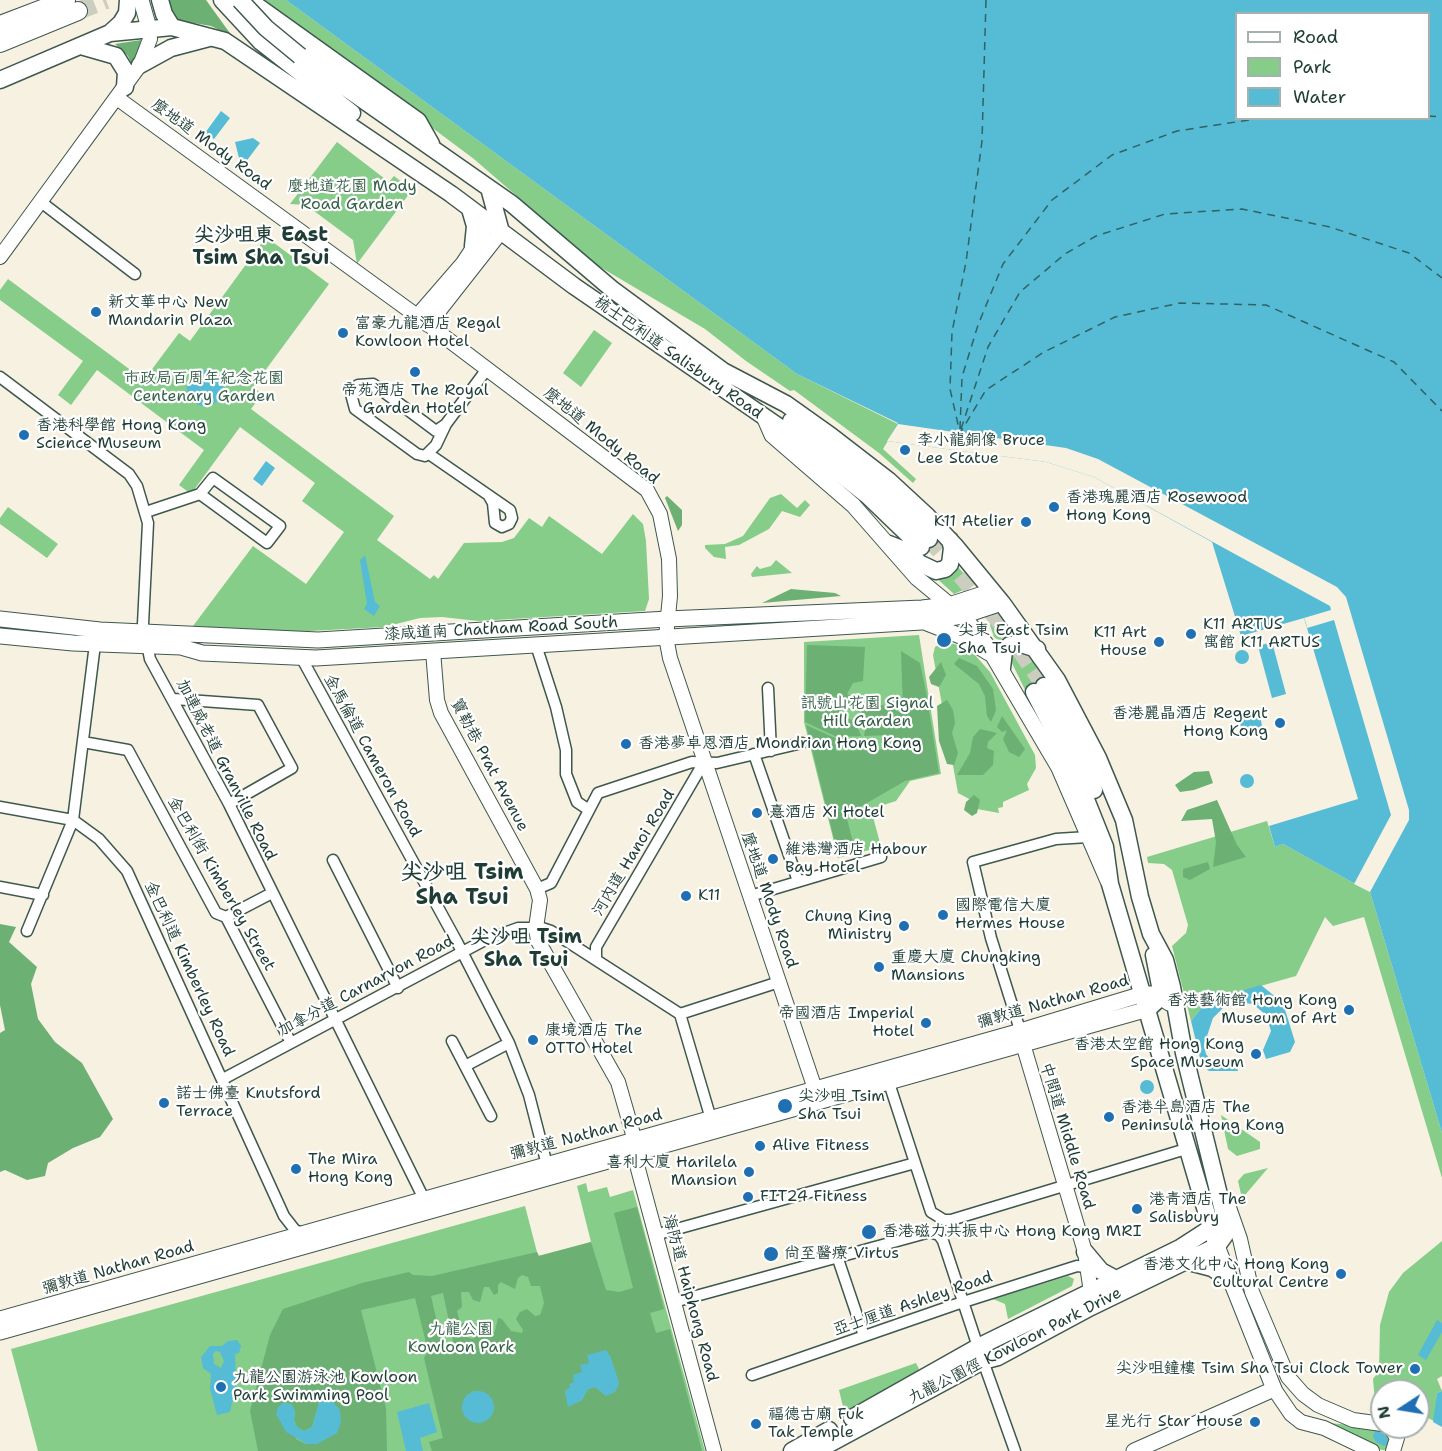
<!DOCTYPE html>
<html>
<head>
<meta charset="utf-8">
<style>
	body { margin:0 }
	#map { position:relative; width:1442px; height:1451px; overflow:hidden; background:#f6f1e1; font-family:"Shantell Sans",sans-serif }
	canvas { display:block }
	.legend { position:absolute; left:1235px; top:12px; width:195px; height:108px; box-sizing:border-box; background:#fff; border:2px solid #a5b1ae; margin:0; padding:8px 10px; list-style:none; font-size:18px; color:#1f3d34 }
	.legend li { display:flex; align-items:center; gap:12px; height:30px }
	.legend b { width:30px; border:2px solid #a5b1ae }
	.north { position:absolute; left:1370px; top:1379px; width:60px; height:60px; box-sizing:border-box; background:#fff; border:2px solid #a5b1ae; border-radius:50%; rotate:258deg; font-size:16px; font-weight:700; line-height:24px; text-align:center; color:#1f3d34 }
	.north::after { content:''; display:block; margin:auto; width:21px; height:27px; background:#1f6fb2; clip-path:polygon(50% 0,100% 100%,50% 72%,0 100%) }
</style>
</head>
<body>
<div id="map">
<canvas width="1442" height="1451"></canvas>
<ul class="legend">
<li><b style="height:8px;background:#fff"></b>Road</li>
<li><b style="height:16px;background:#85cd88"></b>Park</li>
<li><b style="height:16px;background:#56bbd5"></b>Water</li>
</ul>
<div class="north">N</div>
</div>
<script>
const context = document.querySelector('canvas').getContext('2d');
context.lineJoin = 'round';
function fill(path, color) { context.fillStyle = color; context.fill(path, 'evenodd'); }
const shape = rows => new Path2D(rows.map(r => 'M' + r).join(''));
function stroke(path, color, width, dash) { context.strokeStyle = color; context.lineWidth = width; context.lineCap = dash ? 'butt' : 'round'; context.setLineDash(dash || []); context.stroke(path); }
function write(font, color, halo, rows, align = 'center') {
  context.font = font + ' "Shantell Sans","LXGW WenKai TC",sans-serif'; context.lineWidth = 4.5; context.setLineDash([]); context.textBaseline = 'middle'; context.strokeStyle = halo; context.fillStyle = color; for (const [text, x, y, turn = 0] of rows) {
    context.save(); context.translate(x, y); context.rotate((+turn || 0) * Math.PI / 180); context.textAlign = isNaN(turn) ? turn : align; if (halo) context.strokeText(text, 0, 0); context.fillText(text, 0, 0); context.restore();
  }
}
fill(shape([
	[261,0,286,0,797,374,898,424,883,449,916,479,913,483,879,453,794,390,790,391,746,361,705,329,595,264,474,159],
	[337,142,389,182,394,176,412,190,357,264,353,240,306,205,290,204],
	[266,237,329,284,253,387,262,394,251,409,394,516,377,540,430,579,434,575,438,579,464,543,502,542,514,538,529,518,542,527,549,516,602,554,633,514,643,524,646,541,649,599,645,611,478,621,442,617,420,618,384,627,291,632,193,626,253,546,306,584,344,532,302,501,315,483,240,427,191,494,179,485,204,450,97,370,71,405,58,395,83,361,0,300,0,290,8,279,144,380,179,333,190,341],
	[594,330,612,343,581,387,563,373],
	[781,494,797,508,805,500,810,505,800,517,782,511,769,529,739,545,725,547,726,559,714,557,705,548,705,545,725,544,743,536,770,498],
	[8,507,58,544,47,558,0,524,0,518],
	[776,560,792,573,752,577,751,574,757,566,760,569,771,566],
	[958,567,974,585,954,594,932,574,943,578],
	[998,618,1012,634,1000,641,994,637,990,625,991,620],
	[919,635,941,774,910,781,896,801,871,809,881,847,838,858,804,722,804,642],
	[943,641,961,646,975,655,990,672,1035,755,1036,768,1027,784,1029,790,1003,802,1003,807,998,808,999,813,977,809,973,801,958,793,933,655,935,647],
	[1012,651,1029,656,1046,682,1027,694,1010,659],
	[1267,821,1275,847,1283,844,1370,892,1442,1133,1442,1178,1364,917,1333,926,1325,917,1296,976,1207,1001,1191,1021,1172,946,1186,933,1188,925,1172,870,1164,864,1148,863,1147,857],
	[1221,1115,1260,1142,1260,1149,1237,1156,1228,1149],
	[1268,1168,1245,1195,1241,1194,1238,1181,1244,1174],
	[586,1183,588,1192,607,1187,610,1197,633,1190,705,1451,38,1451,11,1349,525,1206,538,1256,591,1242,577,1186],
	[1442,1241,1442,1376,1437,1379,1442,1391,1437,1393,1434,1421,1418,1413,1418,1391,1382,1391,1382,1401,1375,1402,1373,1379,1379,1371,1380,1325,1389,1292,1403,1273],
	[1068,1276,1074,1279,1072,1286,1008,1319,1005,1304,993,1299],
	[916,1363,920,1371,845,1415,839,1390],
	[1329,1423,1381,1428,1391,1434,1387,1450,1382,1450,1329,1426]
]), '#85cd88');
fill(shape([
	[165,0,206,0,232,36,211,26,177,20],
	[141,40,138,52,132,65,128,56,115,44],
	[667,496,682,510,682,525,678,531,665,498],
	[791,589,835,593,841,596,762,603],
	[807,645,865,647,863,681,853,683,847,694,865,705,895,705,898,712,928,704,939,773,905,781,846,815,855,850,838,855,806,725,835,738,836,751,893,749,893,735,864,736,866,725,869,724,869,719,860,713,865,706,859,712,848,707,839,707,839,719,850,719,857,725,861,736,837,737,805,722],
	[901,651,920,663,928,702,903,710],
	[959,658,977,666,993,689,996,710,991,722,987,716,985,696,979,684,954,664],
	[941,662,946,675,939,687,931,684,929,677],
	[947,700,953,710,955,723,952,733,958,753,954,765,947,764,939,741,937,706],
	[1002,716,1025,749,1019,757,1009,752,1003,739,1007,730,1002,732,997,727],
	[980,729,997,733,988,742,987,748,994,751,993,765,983,775,957,775,970,753,973,737],
	[1209,771,1213,783,1194,790,1180,792,1175,785,1194,772],
	[974,795,980,800,977,813,972,816,964,810,966,802],
	[1217,800,1237,845,1246,857,1213,867,1216,842,1212,819,1181,821,1187,810],
	[1208,862,1210,869,1190,880,1183,877,1183,869],
	[0,924,16,927,9,942,37,967,31,984,38,1019,55,1042,82,1063,113,1119,100,1137,73,1148,48,1163,45,1176,27,1180,5,1170,0,1172,0,1033,5,1030,0,1005],
	[637,1207,664,1309,650,1313,656,1333,670,1329,702,1451,432,1451,429,1442,443,1438,424,1358,428,1351,415,1298,361,1310,386,1408,387,1451,258,1451,250,1411,270,1335,283,1309,362,1283,409,1272,413,1275,432,1276,537,1252,539,1256,591,1242,606,1290,619,1292,633,1288,614,1213],
	[522,1275,528,1277,531,1286,540,1286,544,1303,540,1315,535,1316,527,1309,520,1312,516,1319,523,1330,522,1333,511,1331,502,1319,498,1318,495,1331,492,1334,488,1334,483,1321,479,1321,476,1324,477,1335,472,1339,465,1336,465,1324,460,1322,457,1311,462,1307,461,1292,469,1292,473,1300,480,1302,484,1287,489,1287,494,1295,498,1293,498,1285,501,1282,515,1289,518,1278],
	[443,1293,455,1350,444,1353,431,1296],
	[610,1356,614,1368,606,1396,595,1387,588,1389,582,1400,568,1406,565,1391,570,1388,589,1363],
	[474,1391,492,1399,493,1404,492,1414,479,1422,474,1422,466,1396],
	[326,1395,317,1444,306,1444,296,1439,283,1403,291,1404,295,1411,294,1420,297,1427,304,1431,312,1427,320,1399]
]), '#6cb074');
fill(shape([
	[286,0,1442,0,1442,1133,1370,892,1283,844,1275,847,1269,826,1358,799,1304,618,1241,636,1212,542,1094,477,1046,462,1001,456,985,461,983,454,887,441,898,423,797,374],
	[1236,14,1428,14,1428,118,1236,118],
	[221,111,230,118,214,139,205,133],
	[253,138,260,143,245,163,239,158,235,142],
	'187 388a18 18 0 1 1 36 0a18 18 0 1 1-36 0Z',
	[266,461,275,468,262,486,253,479],
	[365,555,375,602,380,606,374,616,364,609,367,604,360,560],
	[1272,642,1286,694,1272,698,1258,646],
	'1235 657a7 7 0 1 1 14 0a7 7 0 1 1-14 0Z',
	[1253,709,1260,713,1262,727,1258,734,1245,738,1239,734,1237,726,1246,711],
	'1240 781a7 7 0 1 1 14 0a7 7 0 1 1-14 0Z',
	[1261,985,1283,1003,1295,1042,1290,1052,1266,1059,1263,1050,1271,1031,1266,1015,1253,1004,1236,1002,1225,1006,1213,1018,1204,1045,1206,1054,1214,1064,1222,1067,1237,1066,1238,1071,1209,1071,1202,1066,1191,1021,1207,1001],
	'1140 1087a7 7 0 1 1 14 0a7 7 0 1 1-14 0Z',
	[1437,1320,1442,1323,1442,1332,1426,1360,1418,1355],
	[237,1340,241,1346,239,1353,235,1354,236,1385,230,1412,217,1415,210,1389,211,1374,203,1368,201,1357,210,1346,222,1346,228,1341],
	[216,1351,220,1352,224,1361,221,1368,214,1364,213,1354],
	[606,1350,610,1356,617,1376,619,1384,615,1392,606,1396,595,1387,588,1389,582,1400,568,1407,565,1391,570,1388,569,1384,574,1382,573,1375,582,1372,580,1365,589,1363,587,1355],
	[1442,1391,1442,1427,1433,1422,1437,1393],
	'462 1407a16 16 0 1 1 32 0a16 16 0 1 1-32 0Z',
	[326,1394,340,1410,341,1422,337,1433,317,1444,307,1444,286,1432,276,1414,278,1407,283,1403,291,1404,295,1411,294,1420,297,1427,304,1431,312,1427,320,1399],
	[429,1403,437,1432,420,1438,423,1451,406,1451,397,1412],
	[1375,1431,1385,1433,1389,1444,1384,1446,1376,1442,1373,1436]
]), '#56bbd5');
fill(shape([
	[898,424,1066,448,1098,459,1337,587,1346,597,1409,810,1409,820,1370,892,1354,884,1391,815,1334,620,1307,628,1306,623,1304,618,1331,610,1330,606,1094,477,1046,462,1001,456,985,461,983,454,887,441]
]), '#f6f1e1');
stroke(shape([
	[986,0,982,141,966,262,952,332,950,389,960,433,986,390,1044,352,1115,317,1180,303,1266,305,1394,362,1442,411],
	[1428,116,1442,117],
	[960,429,962,377,978,325,1003,264,1052,200,1112,155,1177,131,1262,118],
	[961,429,988,347,1020,292,1065,254,1096,236,1165,214,1242,209,1330,227,1409,253,1442,278]
]), '#306364', 1.5, [8, 6]);
stroke(shape([
	[929,539,1001,624,1044,686]
]), '#cbcdbe', 16, [16, 8]);
stroke(shape([
	[78,11,106,0]
]), '#cbcdbe', 18, [18, 9]);
const minor = shape([
	[41,202,135,274],
	[0,377,129,474,137,486,148,523,143,624,150,659,229,804,426,1203],
	[446,424,436,431,373,384,358,385,351,394,355,409,417,454,425,456,436,445,446,424,487,369],
	[429,454,510,510,512,518,509,524,502,527,495,523,493,503,489,496],
	[146,512,200,494,213,478,280,526,267,543,200,494],
	[536,645,556,707,566,750,566,774,577,802,589,810],
	[301,657,457,942,509,1043,529,1095,547,1165],
	[768,688,771,751],
	[174,699,258,705,292,768,229,804],
	[83,742,128,750,216,913,226,917,291,1043],
	[754,754,798,881],
	[0,807,73,820,99,839,127,871,284,1216,295,1230,304,1234],
	[333,860,398,988],
	[0,887,43,895],
	[537,889,551,883,598,793,692,762,717,763,802,743],
	[750,896,881,857],
	[226,917,272,893],
	[27,931,73,820,95,644],
	[596,959,596,947,704,762],
	[680,1014,779,982],
	[1020,1030,991,938,973,862,1056,839,1088,837],
	[452,1041,491,1116],
	[465,1066,509,1043],
	[223,1079,485,940,518,928,542,928,551,931,680,1014,711,1119],
	[889,1083,931,1212,944,1220,951,1220,1186,1149],
	[655,1235,915,1163],
	[837,1256,864,1336],
	[674,1302,930,1232,939,1235,943,1241,978,1347],
	[983,1361,1015,1451],
	[752,1375,954,1305,1077,1266,1086,1267]
]);
const tertiary = shape([
	[117,98,417,316,647,490,660,514,669,559,670,596,666,637,670,658,815,1089],
	[0,257,140,65,150,39,149,28],
	[417,316,463,263,490,222],
	[428,325,501,232],
	[433,651,437,700,441,713,537,889,540,900,536,928,538,941,618,1082,635,1141,634,1154,714,1451],
	[1023,1044,1085,1252,1092,1299],
	[1226,1199,1240,1239,1252,1292,1288,1377,1303,1394,1318,1405,1353,1420,1382,1424],
	[1274,1389,1291,1414,1301,1422,1324,1428,1372,1451],
	[1390,1427,1397,1438,1393,1451]
]);
const secondary = shape([
	[141,0,149,28],
	[765,419,772,435,853,505,917,578,963,616,986,644,1059,768,1108,881],
	[0,619,100,630,318,640,667,619,922,608,949,605,992,591],
	[927,623,963,637,989,653],
	[0,636,73,643,181,647,202,653,316,658,922,622,963,616,1002,603],
	[0,1319,1014,1033,1143,994,1156,994,1169,1003],
	[0,1332,1148,1009],
	[1134,1451,1274,1389,1213,1236]
]);
const primary = shape([
	[160,0,164,14,172,27],
	[222,0,261,42,352,113],
	[253,3,418,121,431,144],
	[110,33,121,23,127,13,128,0],
	[81,46,116,56,126,72,125,87],
	[300,56,512,204,613,290,723,371,786,404,831,436,888,480,927,516,956,547,1002,603,1057,680,1098,758,1124,820,1140,897,1151,934,1165,960,1172,987,1184,1053,1225,1219,1225,1235,1217,1246,1091,1307,998,1357,983,1361,816,1451],
	[140,65,171,48,209,38],
	[0,80,110,33,172,27,225,41,451,194,574,286,788,433,868,496,921,547],
	[489,188,501,232],
	[470,209,475,226,473,246],
	[791,421,871,483,929,539],
	[889,544,909,552,919,563,936,571,945,569,950,564,952,548,950,540],
	[1002,668,1004,651,1010,645,1021,644,1037,649],
	[1044,686,1084,761,1094,790],
	[1148,1009,1162,996,1154,955],
	[1085,1252,1101,1271,1114,1278],
	[1185,1261,1212,1268,1229,1279],
	[852,1418,978,1347,1180,1248,1211,1228,1110,884,1105,847,1073,767,1034,692],
	[792,1451,829,1430]
]);
const trunk = shape([
	[0,25,66,0],
	[0,43,78,11]
]);
stroke(minor, '#3f584e', 13);
stroke(tertiary, '#3f584e', 16);
stroke(secondary, '#3f584e', 17);
stroke(primary, '#3f584e', 19);
stroke(trunk, '#3f584e', 20);
stroke(minor, '#fff', 10);
stroke(tertiary, '#fff', 14);
stroke(secondary, '#fff', 15);
stroke(primary, '#fff', 16);
stroke(trunk, '#fff', 18);
const primaryBridge = shape([
	[240,0,266,28,300,56]
]);
stroke(primaryBridge, '#3f584e', 19, []);
stroke(primaryBridge, '#fff', 16);
for (const [x, y, r, color] of [
	[96,312,6,"#1f6fb2"],
	[343,333,6,"#1f6fb2"],
	[415,372,6,"#1f6fb2"],
	[24,435,6,"#1f6fb2"],
	[905,450,6,"#1f6fb2"],
	[1054,507,6,"#1f6fb2"],
	[1026,522,6,"#1f6fb2"],
	[1191,634,6,"#1f6fb2"],
	[944,640,8,"#1f6fb2"],
	[1159,642,6,"#1f6fb2"],
	[1280,723,6,"#1f6fb2"],
	[626,744,6,"#1f6fb2"],
	[757,813,6,"#1f6fb2"],
	[773,859,6,"#1f6fb2"],
	[686,896,6,"#1f6fb2"],
	[943,915,6,"#1f6fb2"],
	[904,926,6,"#1f6fb2"],
	[879,967,6,"#1f6fb2"],
	[1349,1010,6,"#1f6fb2"],
	[926,1023,6,"#1f6fb2"],
	[533,1040,6,"#1f6fb2"],
	[1256,1054,6,"#1f6fb2"],
	[164,1103,6,"#1f6fb2"],
	[785,1106,8,"#1f6fb2"],
	[1109,1117,6,"#1f6fb2"],
	[760,1146,6,"#1f6fb2"],
	[296,1169,6,"#1f6fb2"],
	[749,1172,6,"#1f6fb2"],
	[748,1197,6,"#1f6fb2"],
	[1137,1209,6,"#1f6fb2"],
	[869,1232,8,"#1f6fb2"],
	[771,1254,8,"#1f6fb2"],
	[1341,1274,6,"#1f6fb2"],
	[1415,1369,6,"#1f6fb2"],
	[221,1387,6,"#1f6fb2"],
	[1255,1422,6,"#1f6fb2"],
	[756,1424,6,"#1f6fb2"]
]) { const dot = new Path2D(); dot.arc(x, y, r, 0, 2 * Math.PI); context.fillStyle = color; context.fill(dot); stroke(dot, '#fff', 2); }
write('16px', '#1f3d34', '#fff', [
	["麼地道 Mody Road",211,145,36],
	["梳士巴利道 Salisbury Road",678,358,35],
	["麼地道 Mody Road",601,436,39],
	["漆咸道南 Chatham Road South",501,629,-3],
	["金馬倫道 Cameron Road",372,756,61],
	["寶勒巷 Prat Avenue",489,765,62],
	["加連威老道 Granville Road",226,770,63],
	["河內道 Hanoi Road",634,853,-59],
	["金巴利街 Kimberley Street",221,884,60],
	["麼地道 Mody Road",769,900,71],
	["金巴利道 Kimberley Road",189,969,65],
	["加拿分道 Carnarvon Road",366,986,-28],
	["彌敦道 Nathan Road",1053,1002,-16],
	["彌敦道 Nathan Road",586,1135,-15],
	["中間道 Middle Road",1067,1136,73],
	["彌敦道 Nathan Road",118,1268,-16],
	["海防道 Haiphong Road",690,1298,75],
	["亞士厘道 Ashley Road",913,1304,-19],
	["九龍公園徑 Kowloon Park Drive",1015,1346,-27]
]);
write('16px', '#386149', '#fff', [
	["麼地道花園 Mody",352,187],
	["Road Garden",352,205],
	["市政局百周年紀念花園",204,379],
	["Centenary Garden",204,397],
	["訊號山花園 Signal",867,704],
	["Hill Garden",867,722],
	["九龍公園",461,1330],
	["Kowloon Park",461,1348]
]);
write('16px', '#1f3d34', '#fff', [
	["新文華中心 New",108,303],
	["Mandarin Plaza",108,321],
	["富豪九龍酒店 Regal",355,324],
	["Kowloon Hotel",355,342],
	["帝苑酒店 The Royal",415,391,"center"],
	["Garden Hotel",415,409,"center"],
	["香港科學館 Hong Kong",36,426],
	["Science Museum",36,444],
	["李小龍銅像 Bruce",917,441],
	["Lee Statue",917,459],
	["香港瑰麗酒店 Rosewood",1066,498],
	["Hong Kong",1066,516],
	["K11 Atelier",1014,522,"right"],
	["K11 ARTUS",1203,625],
	["寓館 K11 ARTUS",1203,643],
	["尖東 East Tsim",958,631],
	["Sha Tsui",958,649],
	["K11 Art",1147,633,"right"],
	["House",1147,651,"right"],
	["香港麗晶酒店 Regent",1268,714,"right"],
	["Hong Kong",1268,732,"right"],
	["香港夢卓恩酒店 Mondrian Hong Kong",638,744],
	["憙酒店 Xi Hotel",769,813],
	["維港灣酒店 Habour",785,850],
	["Bay Hotel",785,868],
	["K11",698,896],
	["國際電信大廈",955,906],
	["Hermes House",955,924],
	["Chung King",892,917,"right"],
	["Ministry",892,935,"right"],
	["重慶大廈 Chungking",891,958],
	["Mansions",891,976],
	["香港藝術館 Hong Kong",1337,1001,"right"],
	["Museum of Art",1337,1019,"right"],
	["帝國酒店 Imperial",914,1014,"right"],
	["Hotel",914,1032,"right"],
	["康境酒店 The",545,1031],
	["OTTO Hotel",545,1049],
	["香港太空館 Hong Kong",1244,1045,"right"],
	["Space Museum",1244,1063,"right"],
	["諾士佛臺 Knutsford",176,1094],
	["Terrace",176,1112],
	["尖沙咀 Tsim",798,1097],
	["Sha Tsui",798,1115],
	["香港半島酒店 The",1121,1108],
	["Peninsula Hong Kong",1121,1126],
	["Alive Fitness",772,1146],
	["The Mira",308,1160],
	["Hong Kong",308,1178],
	["喜利大廈 Harilela",737,1163,"right"],
	["Mansion",737,1181,"right"],
	["FIT24 Fitness",760,1197],
	["港青酒店 The",1149,1200],
	["Salisbury",1149,1218],
	["香港磁力共振中心 Hong Kong MRI",882,1232],
	["尚至醫療 Virtus",784,1254],
	["香港文化中心 Hong Kong",1329,1265,"right"],
	["Cultural Centre",1329,1283,"right"],
	["尖沙咀鐘樓 Tsim Sha Tsui Clock Tower",1403,1369,"right"],
	["九龍公園游泳池 Kowloon",233,1378],
	["Park Swimming Pool",233,1396],
	["福德古廟 Fuk",768,1415],
	["Tak Temple",768,1433],
	["星光行 Star House",1243,1422,"right"]
], 'left');
write('bold 20px', '#1f3d34', '#fff', [
	["尖沙咀東 East",261,236],
	["Tsim Sha Tsui",261,259],
	["尖沙咀 Tsim",526,938],
	["Sha Tsui",526,961]
]);
write('bold 22px', '#1f3d34', '#fff', [
	["尖沙咀 Tsim",462,873],
	["Sha Tsui",462,898]
]);
</script>
</body>
</html>
